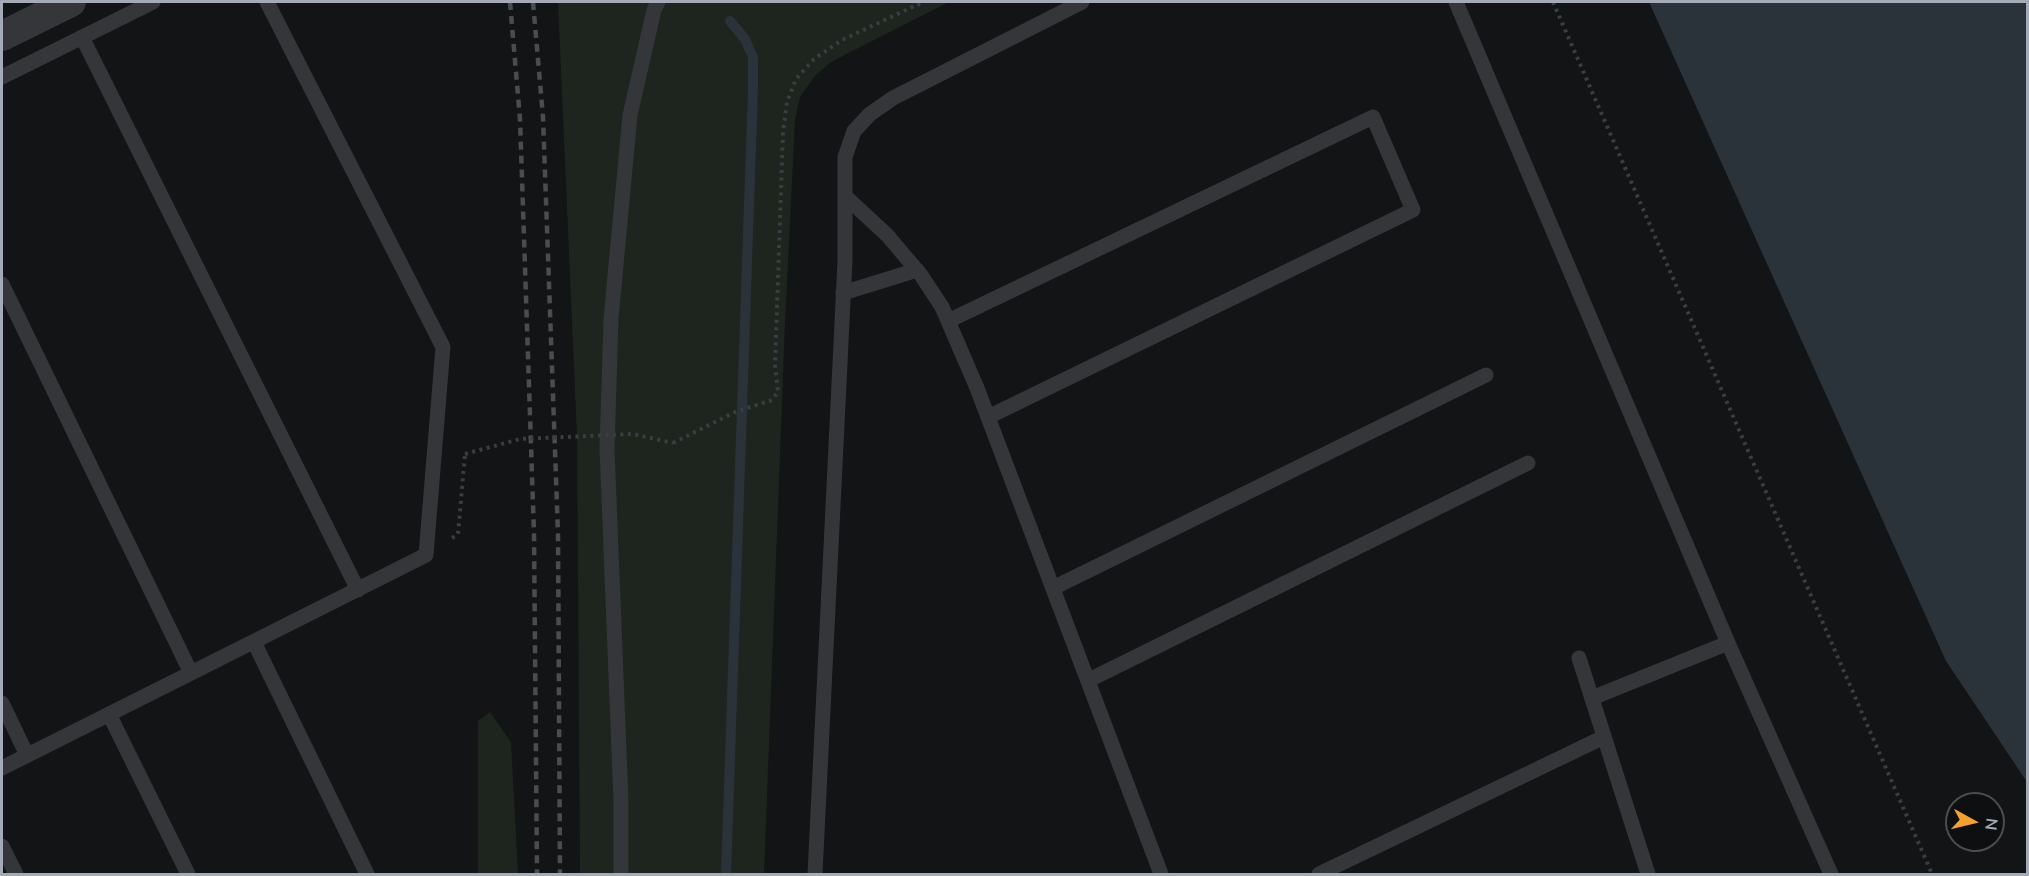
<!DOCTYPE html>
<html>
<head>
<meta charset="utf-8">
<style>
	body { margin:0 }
	#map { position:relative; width:2029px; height:876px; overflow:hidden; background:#131415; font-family:"Nunito Sans",sans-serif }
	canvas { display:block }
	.frame { position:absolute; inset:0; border:3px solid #a5abb6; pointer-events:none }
	.north { position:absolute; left:1945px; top:792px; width:60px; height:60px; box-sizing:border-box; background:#0e0f10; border:2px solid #4a4d52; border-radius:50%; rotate:98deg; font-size:16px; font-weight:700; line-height:24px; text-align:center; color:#a5abb6 }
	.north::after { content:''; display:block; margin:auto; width:21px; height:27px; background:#f5a12c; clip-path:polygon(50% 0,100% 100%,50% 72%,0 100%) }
</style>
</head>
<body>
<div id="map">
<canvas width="2029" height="876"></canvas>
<div class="frame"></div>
<div class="north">N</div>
</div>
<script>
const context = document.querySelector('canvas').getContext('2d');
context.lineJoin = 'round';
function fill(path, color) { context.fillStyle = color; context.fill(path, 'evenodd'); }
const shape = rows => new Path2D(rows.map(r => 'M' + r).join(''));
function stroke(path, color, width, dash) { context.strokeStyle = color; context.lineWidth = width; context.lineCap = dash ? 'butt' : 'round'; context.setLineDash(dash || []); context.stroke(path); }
fill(shape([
	[558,2,949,2,831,62,815,76,800,97,795,120,785,324,764,874,580,874,577,436],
	[490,712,511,742,518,874,478,874,478,721]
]), '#1d251e');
fill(shape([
	[1649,2,2027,2,2027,782,1946,661]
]), '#293339');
stroke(shape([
	[726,874,753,88,753,57,745,39,730,21]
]), '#293339', 10);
stroke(shape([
	[1553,2,1932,874],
	[673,443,735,412,772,400,778,392,775,365,783,132,787,102,796,79,814,59,842,40,923,2],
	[452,538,458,534,465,454]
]), '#3a3d41', 4, [3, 4.5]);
stroke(shape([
	[1456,2,1728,643],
	[82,37,358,590],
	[2,77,153,2],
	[846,197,887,235,921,275,942,307,977,388,1161,874],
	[2,284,191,673],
	[843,293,917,270],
	[948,321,1373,117,1413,210,988,417],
	[1053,588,1486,375],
	[254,642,367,874],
	[1579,658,1648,874],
	[1089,680,1528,463],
	[1592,698,1728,643,1831,874],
	[2,703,27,755],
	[109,714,188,874],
	[2,768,426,555,443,347,267,2],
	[2,846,16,874],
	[621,874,621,801,607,449,611,319,630,115,654,10,658,2],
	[815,874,845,261,845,157,854,131,870,114,893,98,1082,2],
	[1319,874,1604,737]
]), '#34363a', 15);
stroke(shape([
	[2,36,71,2]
]), '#34363a', 30);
stroke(shape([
	[510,2,520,119,534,534,537,874],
	[533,2,543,117,558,534,560,874]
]), '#494c51', 4.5, [8, 6]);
stroke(shape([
	[465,454,520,439,633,434,673,443]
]), '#3a3d41', 4, [3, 4.5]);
</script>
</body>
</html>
